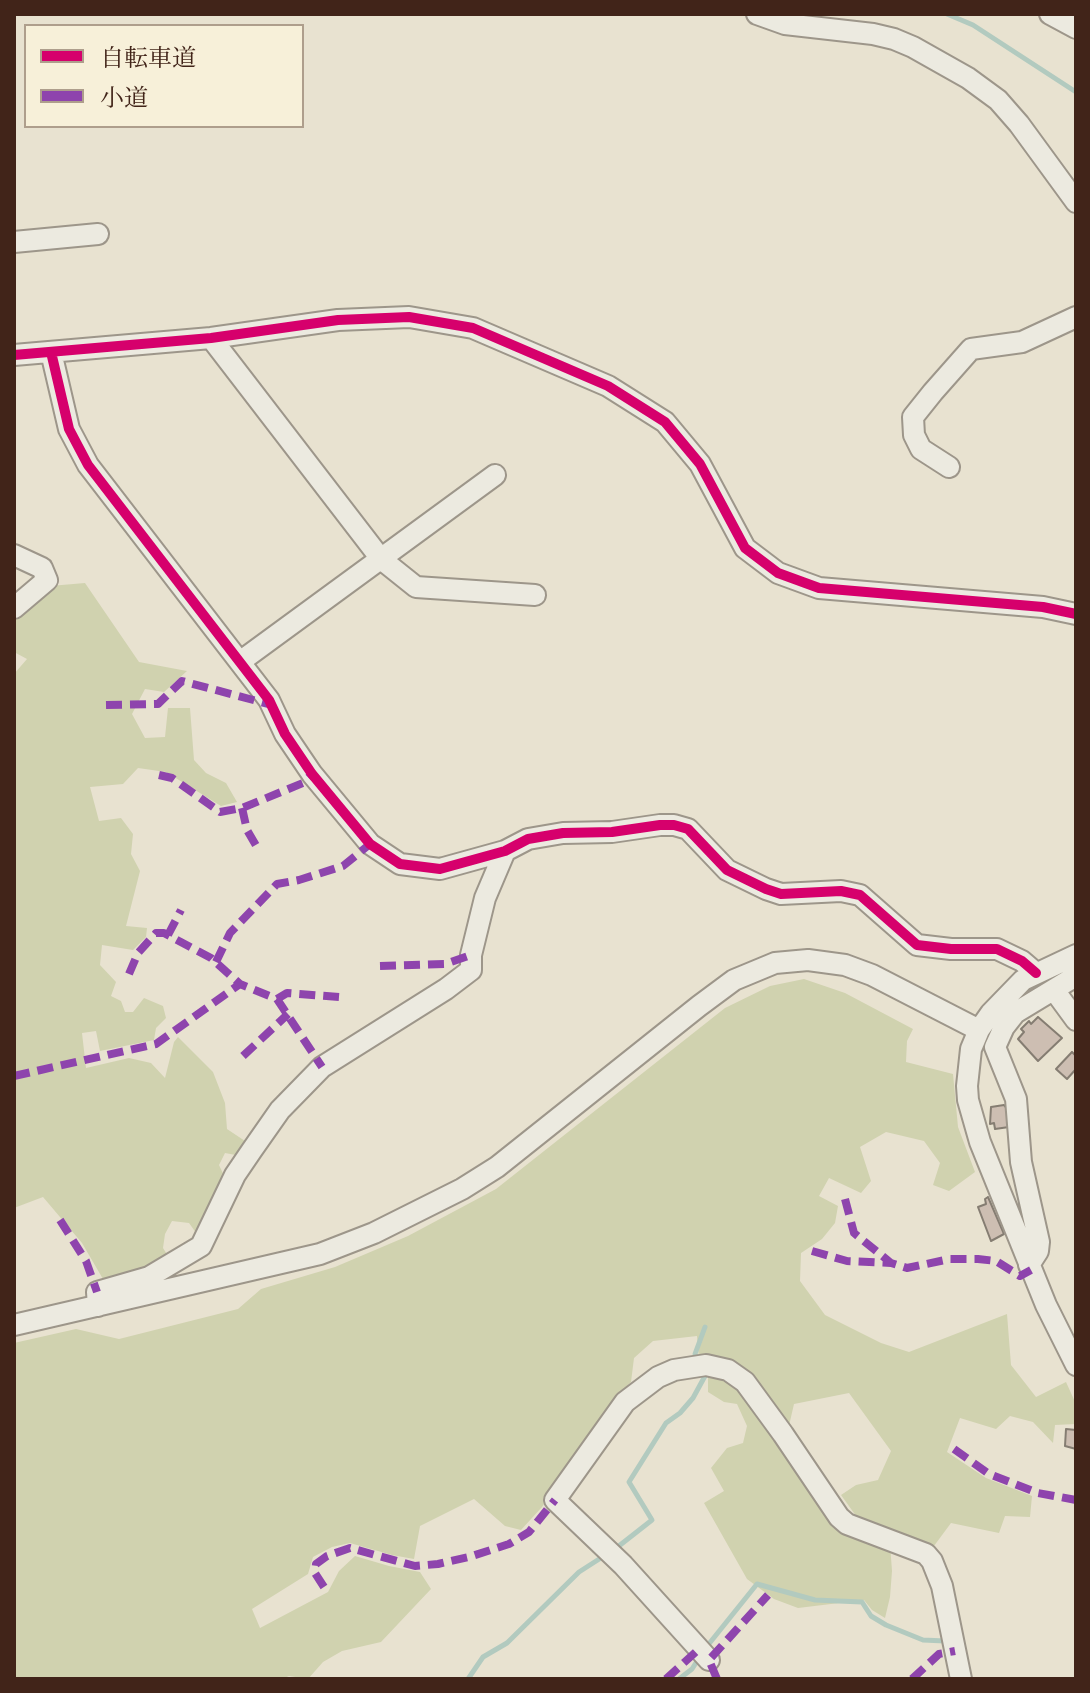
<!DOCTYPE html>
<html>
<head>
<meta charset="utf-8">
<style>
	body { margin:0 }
	#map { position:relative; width:1090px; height:1693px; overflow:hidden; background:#e8e2d0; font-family:Cardo,"Noto Serif JP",serif }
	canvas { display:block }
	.frame { position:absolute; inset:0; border:16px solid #412419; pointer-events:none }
	.legend { position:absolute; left:24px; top:24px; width:280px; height:104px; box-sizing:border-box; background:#f7f0d9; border:2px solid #ae9e8c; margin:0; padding:10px 14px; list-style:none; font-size:24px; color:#412419 }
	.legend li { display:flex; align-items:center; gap:16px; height:40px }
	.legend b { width:40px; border:2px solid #ae9e8c }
</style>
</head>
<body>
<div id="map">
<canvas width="1090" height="1693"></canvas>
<div class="frame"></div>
<ul class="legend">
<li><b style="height:10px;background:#d6006c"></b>自転車道</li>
<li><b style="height:10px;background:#8e44ad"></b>小道</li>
</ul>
</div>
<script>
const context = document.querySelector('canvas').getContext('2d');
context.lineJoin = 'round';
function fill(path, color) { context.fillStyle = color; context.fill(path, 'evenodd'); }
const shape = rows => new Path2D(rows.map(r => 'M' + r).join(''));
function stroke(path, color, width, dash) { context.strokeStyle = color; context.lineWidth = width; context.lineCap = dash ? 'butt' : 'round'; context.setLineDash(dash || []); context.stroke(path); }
fill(shape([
	[85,583,139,662,187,671,164,692,145,689,132,714,145,738,165,737,168,708,190,708,194,760,206,773,226,783,237,802,221,806,166,772,138,768,123,784,90,787,99,821,121,818,133,834,131,854,140,871,126,926,147,928,146,937,133,950,102,945,100,965,116,982,111,996,121,1001,125,1012,133,1012,144,998,163,1006,166,1018,156,1028,154,1040,100,1051,96,1031,82,1033,86,1068,129,1058,151,1063,165,1078,174,1042,178,1037,213,1072,225,1103,227,1129,245,1141,241,1156,225,1153,219,1165,227,1182,199,1237,189,1223,172,1221,165,1234,163,1248,170,1259,116,1280,103,1279,82,1243,43,1197,14,1208,14,674,27,659,14,652,14,614,50,586],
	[804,979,845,993,913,1029,907,1041,906,1062,953,1074,958,1127,975,1172,949,1191,933,1185,940,1163,924,1141,886,1132,860,1147,871,1181,861,1193,829,1178,819,1196,838,1206,835,1223,822,1239,801,1253,800,1281,825,1315,881,1343,909,1352,1007,1314,1011,1365,1036,1397,1066,1382,1076,1404,1076,1424,1055,1425,1053,1443,1033,1422,1010,1416,996,1429,960,1418,947,1452,986,1478,1032,1496,1030,1517,1005,1516,999,1533,951,1523,931,1550,859,1520,841,1495,856,1485,878,1480,891,1451,849,1393,794,1404,788,1430,742,1372,699,1360,697,1336,653,1341,634,1358,631,1382,615,1399,542,1507,521,1530,505,1526,474,1499,420,1526,414,1559,392,1555,350,1543,332,1547,313,1557,308,1574,252,1609,260,1628,328,1592,339,1571,355,1556,389,1566,420,1572,431,1589,381,1642,342,1651,323,1662,308,1679,289,1676,282,1679,14,1679,14,1343,76,1329,119,1339,238,1309,261,1289,335,1267,408,1236,496,1189,725,1008,770,986],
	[708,1371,728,1374,821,1498,890,1544,892,1571,890,1597,885,1618,872,1610,864,1600,798,1608,774,1599,747,1579,704,1503,724,1491,711,1468,727,1448,743,1443,747,1426,737,1404,724,1402,708,1392]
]), '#d0d2af');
stroke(shape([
	[947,14,973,25,1076,92],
	[698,1360,695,1354,705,1327],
	[615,1549,652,1520,629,1482,666,1423,680,1413,693,1398,705,1376,702,1369],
	[704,1650,757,1584,815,1600,862,1602,871,1616,886,1625,923,1640,945,1641],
	[468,1679,483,1657,507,1643,579,1572,607,1554],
	[679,1679,692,1669,699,1658]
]), '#b2cabf', 5);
const building = shape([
	[1038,1017,1062,1038,1038,1061,1018,1039,1024,1032,1021,1029,1029,1021,1031,1024,1038,1017],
	[1072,1052,1076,1056,1076,1069,1067,1079,1056,1069,1072,1052],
	[1004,1105,1010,1113,1007,1113,1009,1127,995,1129,994,1123,990,1124,991,1107,1004,1105],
	[988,1197,1004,1234,991,1241,978,1207,986,1204,985,1199,988,1197],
	[1066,1429,1076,1430,1076,1449,1065,1446,1066,1429]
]);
fill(building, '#cdbeb2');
stroke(building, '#857d72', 2);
const minor = shape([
	[757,14,785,24,873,34,894,39,913,47,968,78,998,100,1019,124,1076,202],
	[1050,14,1076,28],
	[14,242,98,234],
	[211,338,381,559,416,587,535,595],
	[51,352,69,429,88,465,269,700,285,734,312,774,370,844,400,864,440,869,505,851,528,839,563,833,612,832,660,825,674,825,688,829,727,870,766,889,781,894,841,891,860,895,917,945,951,949,997,949,1022,961,1036,973],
	[14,355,211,338,338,320,409,317,473,328,608,386,665,422,700,464,745,548,778,573,819,588,1043,607,1076,614],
	[949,467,921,449,914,435,913,417,933,392,971,349,1022,342,1076,317],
	[14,555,42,568,47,580,14,608],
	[241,661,495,475],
	[1076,955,1023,980,991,1013,979,1030,971,1049,967,1086,968,1100,980,1142,1046,1305,1076,1365],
	[1054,990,1076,1020],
	[1029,1265,1038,1251,1039,1242,1021,1162,1016,1099,995,1047,1004,1027,1015,1013,1076,976],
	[98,1306,97,1292,149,1277,201,1246,235,1175,252,1150,280,1110,322,1067,446,989,471,970,471,955,485,898,505,851],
	[14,1325,320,1254,374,1233,462,1189,497,1167,699,1006,734,980,775,963,808,960,845,965,872,975,979,1030],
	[709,1660,623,1565,555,1500,625,1402,658,1377,674,1370,706,1365,728,1370,745,1382,783,1434,839,1517,847,1524,926,1554,932,1561,942,1586,961,1679]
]);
stroke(minor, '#9d968a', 24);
stroke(minor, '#eceae0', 20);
stroke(shape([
	[106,705,158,704,182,681,272,705],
	[159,775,172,778,220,812,242,808,303,783,312,774],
	[242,808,247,830,258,849],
	[168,935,181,910],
	[216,962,230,933,277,884,299,880,343,866,370,844],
	[380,966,445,964,471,955],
	[129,974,138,953,156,933,164,933,211,958,240,984],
	[277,999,287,993,339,997],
	[243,1056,288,1014],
	[14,1076,156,1044,240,984,277,999,322,1067],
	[845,1199,854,1233,891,1263,907,1268,950,1259,978,1259,996,1261,1020,1276,1031,1270],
	[60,1220,86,1261,97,1292],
	[812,1251,847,1261,891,1263],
	[954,1449,989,1474,1038,1493,1076,1500],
	[324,1587,315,1573,316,1564,327,1556,350,1548,415,1566,438,1564,469,1557,509,1544,529,1532,555,1500],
	[666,1679,699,1649],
	[717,1679,709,1660,768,1595],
	[912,1679,939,1654,955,1651]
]), '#8e44ad', 8, [16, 8]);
stroke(shape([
	[51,352,69,429,88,465,269,700,285,734,312,774,370,844,400,864,440,869,505,851,528,839,563,833,612,832,660,825,674,825,688,829,727,870,766,889,781,894,841,891,860,895,917,945,951,949,997,949,1022,961,1036,973],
	[14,355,211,338,338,320,409,317,473,328,608,386,665,422,700,464,745,548,778,573,819,588,1043,607,1076,614]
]), '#d6006c', 10);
</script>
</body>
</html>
